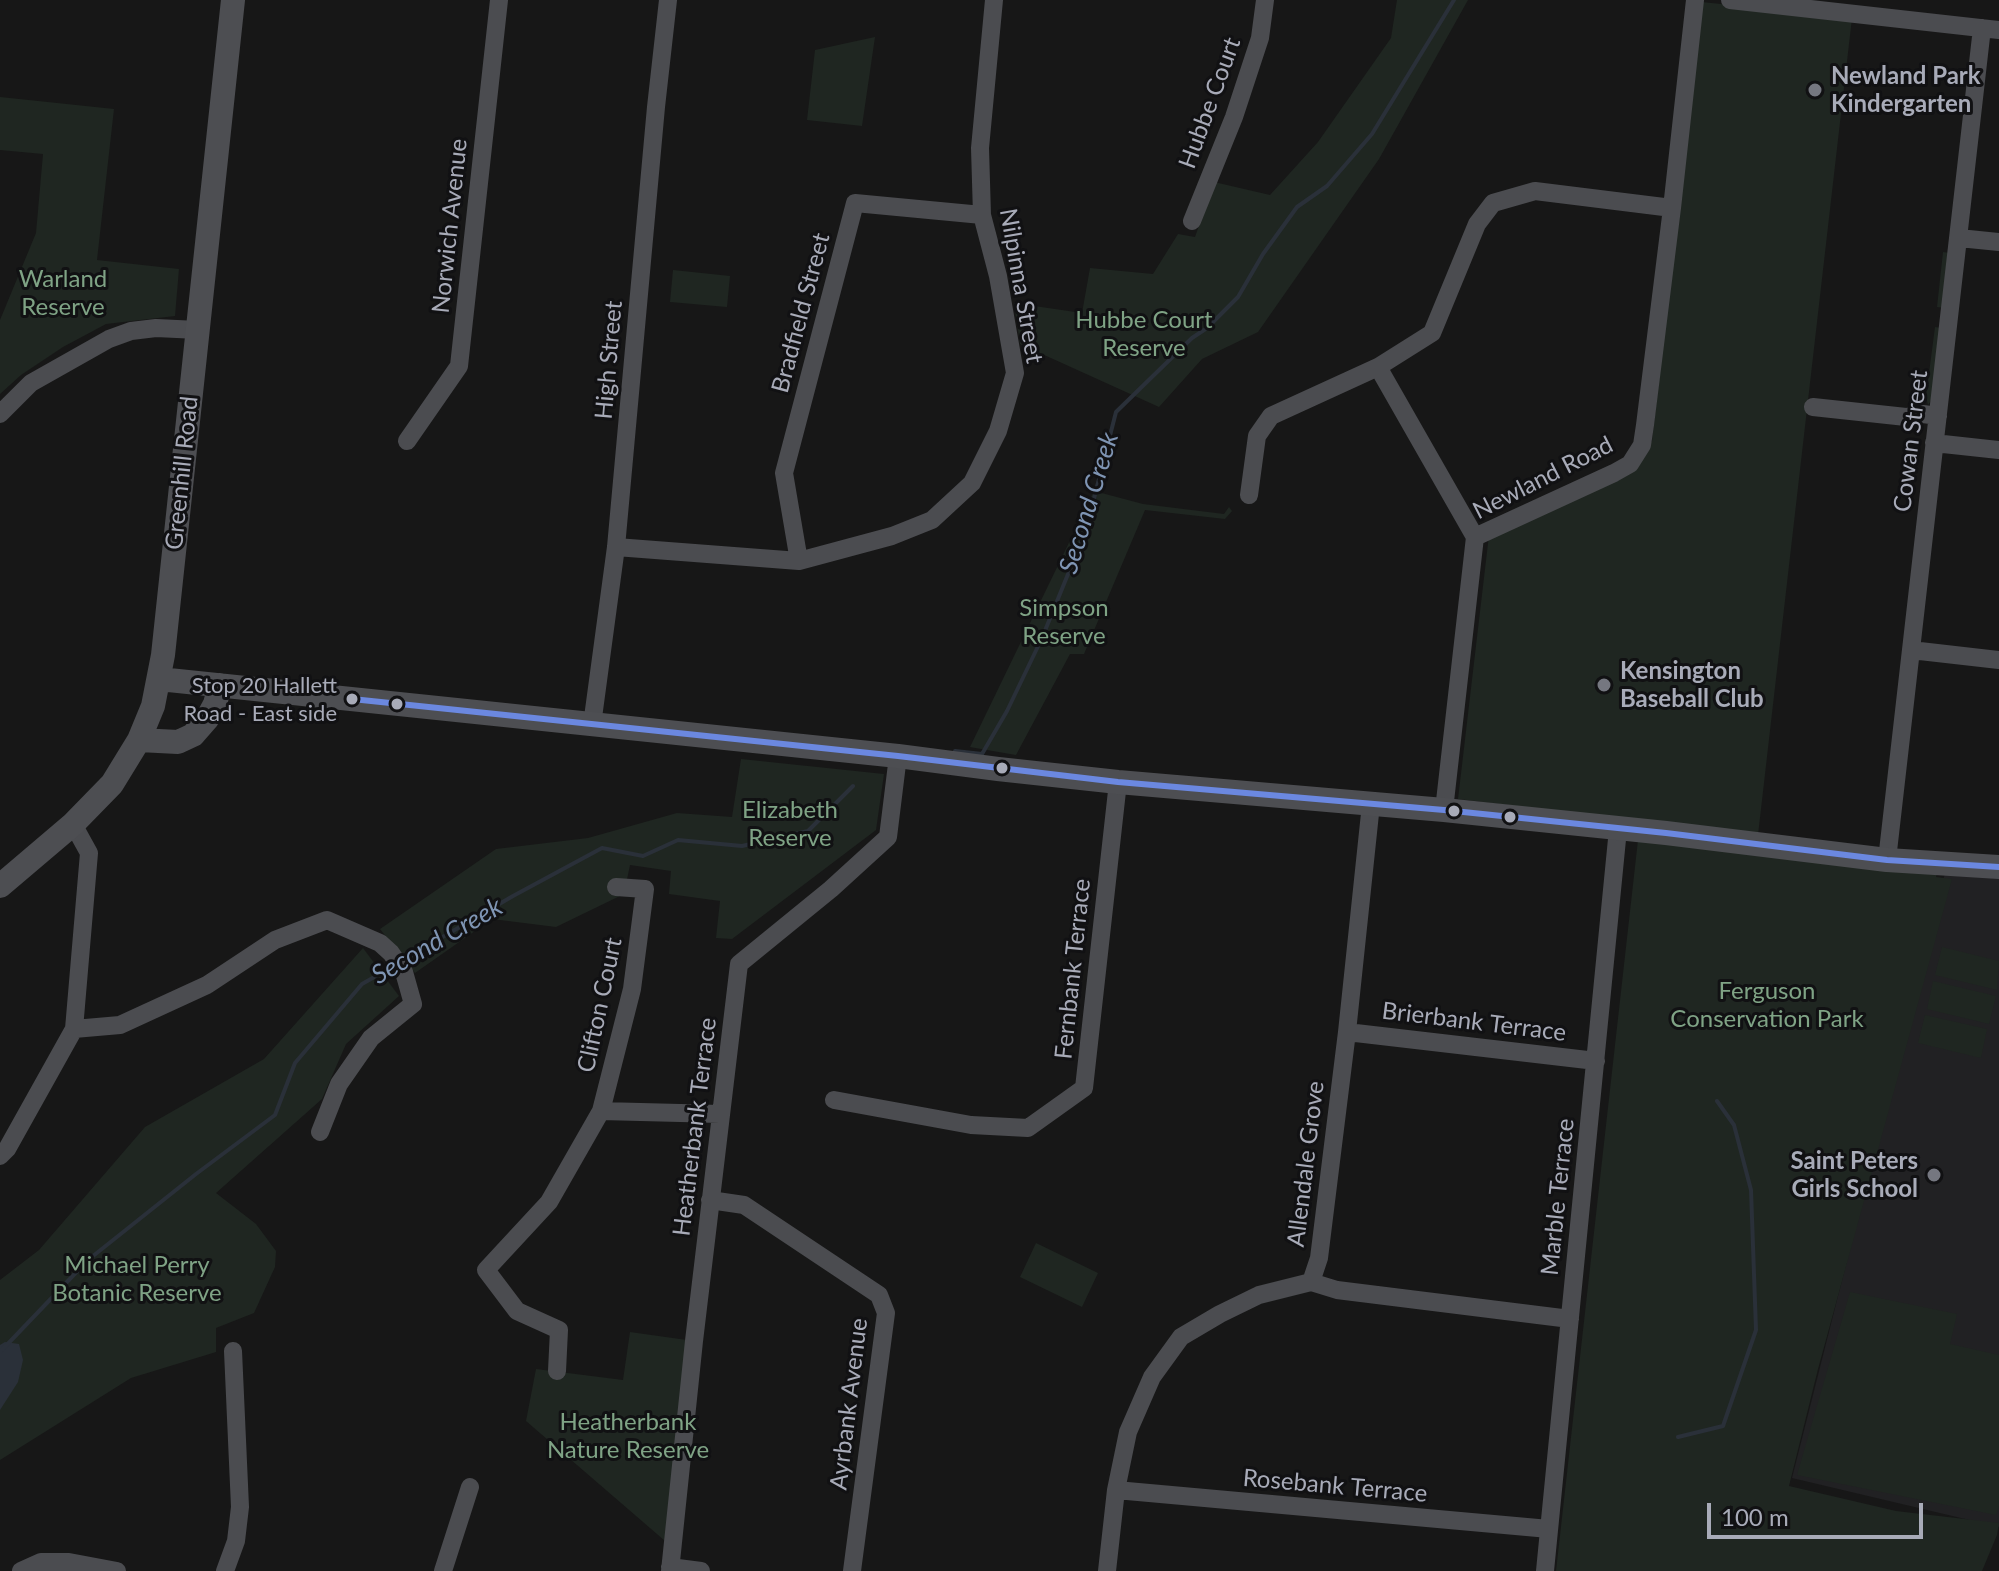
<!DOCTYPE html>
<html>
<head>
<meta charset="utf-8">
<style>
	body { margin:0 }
	#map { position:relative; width:1999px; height:1571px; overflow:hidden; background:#171717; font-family:Lato,sans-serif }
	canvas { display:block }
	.scale { position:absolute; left:1707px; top:1503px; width:216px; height:36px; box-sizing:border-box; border:4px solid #a8abb8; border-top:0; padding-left:10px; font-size:24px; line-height:28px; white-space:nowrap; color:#a8abb8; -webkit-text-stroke:6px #111113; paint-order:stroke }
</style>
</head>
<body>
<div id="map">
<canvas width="1999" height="1571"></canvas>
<div class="scale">100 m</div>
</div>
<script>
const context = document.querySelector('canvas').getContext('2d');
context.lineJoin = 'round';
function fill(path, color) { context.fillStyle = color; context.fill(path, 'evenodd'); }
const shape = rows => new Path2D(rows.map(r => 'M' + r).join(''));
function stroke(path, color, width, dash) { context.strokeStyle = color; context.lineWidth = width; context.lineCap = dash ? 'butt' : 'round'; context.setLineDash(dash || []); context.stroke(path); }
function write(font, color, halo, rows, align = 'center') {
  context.font = font + ' Lato,sans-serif'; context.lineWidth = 6; context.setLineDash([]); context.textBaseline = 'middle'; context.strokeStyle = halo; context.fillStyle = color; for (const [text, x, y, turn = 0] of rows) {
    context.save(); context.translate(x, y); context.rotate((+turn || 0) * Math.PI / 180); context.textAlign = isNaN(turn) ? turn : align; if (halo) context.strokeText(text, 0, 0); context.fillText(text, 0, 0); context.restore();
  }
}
fill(shape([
	[1947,865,1999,872,1999,1527,1792,1478]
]), '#212123');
fill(shape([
	[1397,0,1468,0,1379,159,1258,332,1202,359,1159,407,1020,344,1014,303,1082,313,1090,268,1153,274,1178,234,1195,237,1214,182,1270,195,1318,142,1391,38],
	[1702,2,1852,18,1758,835,1458,799,1489,535,1624,476,1652,441],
	[875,37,862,126,807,120,815,50],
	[0,97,114,109,97,260,179,269,175,316,106,324,63,347,21,375,0,394,0,320,36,233,43,154,0,150],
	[1943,252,1950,253,1944,308,1937,307],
	[673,270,730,276,727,307,670,302],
	[1935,327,1942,328,1933,398,1928,405,1926,396],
	[1094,491,1143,504,1224,514,1229,507,1232,511,1225,519,1145,510,1084,654,1070,654,1016,755,970,747],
	[741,759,884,774,876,830,732,939,716,938,720,901,669,894,671,871,630,865,624,894,556,927,492,919,415,973,380,929,496,849,588,838,677,813,732,817],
	[1638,840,1938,869,1936,877,1952,879,1818,1369,1789,1486,1896,1511,1999,1523,1997,1535,1982,1571,1556,1571],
	[1942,947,1999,961,1997,990,1935,975],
	[363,948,399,996,346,1044,322,1099,216,1193,256,1224,276,1251,275,1267,254,1313,216,1328,216,1352,131,1378,0,1460,0,1280,39,1250,145,1127,264,1059],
	[1933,981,1996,996,1989,1024,1927,1009],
	[1925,1015,1987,1029,1981,1058,1918,1043],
	[1036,1243,1098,1273,1082,1307,1020,1277],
	[1850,1292,1957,1314,1950,1344,1999,1355,1999,1506,1996,1515,1797,1475],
	[630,1332,694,1341,672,1547,526,1421,536,1369,623,1380]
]), '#1f2621');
fill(shape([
	[5,1342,19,1344,23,1360,18,1382,0,1410,0,1345]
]), '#2a3039');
stroke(shape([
	[955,751,982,754,1007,711,1042,638,1086,530,1116,412,1192,338,1207,328,1238,297,1263,254,1297,207,1327,186,1372,134,1454,0],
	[403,960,513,896,602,848,643,856,678,840,742,846,808,831,853,786],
	[0,1352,88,1260,196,1174,275,1115,295,1063,362,984,392,967],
	[1678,1437,1723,1426,1756,1330,1751,1190,1734,1125,1717,1101]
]), '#2a3039', 4);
stroke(shape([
	[1730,0,1999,30],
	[1192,221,1234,117,1260,38,1265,0],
	[1959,238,1999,242],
	[1378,367,1475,537],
	[1813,407,1906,417,1923,414,1938,416],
	[0,414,31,383,109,339,131,331,156,328,198,330],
	[407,441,459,366,499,0],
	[1934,443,1999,450],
	[1249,495,1257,436,1271,416,1378,367,1432,333,1477,224,1493,203,1535,191,1672,208],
	[616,547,799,561,892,536,932,520,972,483,998,431,1015,373,998,276,982,215,980,148,994,0],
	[799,561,784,473,855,203,982,215],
	[1911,650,1999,660],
	[592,725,616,547,656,107,668,0],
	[1444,810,1475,537,1614,473,1630,464,1642,445,1645,425,1672,208,1695,0],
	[73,824,89,853,74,1029,120,1025,207,985,275,940,327,920,380,943,391,953,404,972,413,1004,371,1038,339,1084,320,1132],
	[1887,860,1982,28],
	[1347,1032,1596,1061],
	[834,1100,971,1125,1028,1128,1084,1088,1118,782],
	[601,1111,720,1114],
	[0,1156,7,1149,74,1029],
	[710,1200,744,1205,879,1295,886,1313,852,1571],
	[1311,1282,1337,1290,1570,1319],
	[557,1371,559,1330,517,1311,486,1270,549,1202,601,1111,632,989,645,889,616,887],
	[1116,1490,1549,1529],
	[670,1567,701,1571],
	[21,1571,41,1562,69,1562,117,1571],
	[225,1571,236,1541,240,1507,233,1351],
	[443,1571,470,1487],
	[670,1571,694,1341,739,964,831,889,888,837,898,756],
	[1107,1571,1116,1490,1128,1432,1152,1377,1181,1337,1220,1314,1259,1295,1311,1282,1319,1258,1347,1032,1371,804],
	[1545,1571,1618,829]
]), '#4b4c50', 18);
stroke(shape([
	[159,679,898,756,998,769,1118,782,1444,810,1666,833,1887,860,1999,867],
	[139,740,178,742,193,735,207,719,215,704,220,685],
	[0,886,73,824,112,784,139,740,153,706,163,655,233,0]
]), '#4d4e52', 24);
stroke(shape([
	[352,699,898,756,1118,782,1444,810,1666,833,1887,860,1999,867]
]), '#6b88e0', 6);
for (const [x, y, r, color] of [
	[1815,90,8,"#757780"],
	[1604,685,8,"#757780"],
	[352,699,7,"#a8abb8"],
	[397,704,7,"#a8abb8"],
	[1002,768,7,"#a8abb8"],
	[1454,811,7,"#a8abb8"],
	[1510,817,7,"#a8abb8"],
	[1934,1175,8,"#757780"]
]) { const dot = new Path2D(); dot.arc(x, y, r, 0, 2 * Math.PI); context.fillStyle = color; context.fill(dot); stroke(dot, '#111113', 3); }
write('22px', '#a8abb8', '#111113', [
	["Stop 20 Hallett",337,686],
	["Road - East side",337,714]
], 'right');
write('bold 24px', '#a8abb8', '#111113', [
	["Newland Park",1831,76],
	["Kindergarten",1831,104],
	["Kensington",1620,671],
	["Baseball Club",1620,699],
	["Saint Peters",1918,1161,"right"],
	["Girls School",1918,1189,"right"]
], 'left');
write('24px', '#a8abb8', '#111113', [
	["Hubbe Court",1210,103,-70],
	["Norwich Avenue",450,226,-84],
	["Nilpinna Street",1021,286,80],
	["Bradfield Street",801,313,-75],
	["High Street",609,360,-85],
	["Cowan Street",1911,441,-83],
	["Greenhill Road",182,473,-84],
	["Newland Road",1543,478,-27],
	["Fernbank Terrace",1073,969,-84],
	["Clifton Court",600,1005,-78],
	["Brierbank Terrace",1474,1022,7],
	["Heatherbank Terrace",695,1127,-83],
	["Allendale Grove",1306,1164,-83],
	["Marble Terrace",1558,1197,-84],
	["Ayrbank Avenue",849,1404,-83],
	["Rosebank Terrace",1335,1486,5]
]);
write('24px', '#7fa385', '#111113', [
	["Warland",63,279],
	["Reserve",63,307],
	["Hubbe Court",1144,320],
	["Reserve",1144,348],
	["Simpson",1064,608],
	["Reserve",1064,636],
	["Elizabeth",790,810],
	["Reserve",790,838],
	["Ferguson",1767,991],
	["Conservation Park",1767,1019],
	["Michael Perry",137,1265],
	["Botanic Reserve",137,1293],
	["Heatherbank",628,1422],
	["Nature Reserve",628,1450]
]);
write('italic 26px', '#7f95b4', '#111113', [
	["Second Creek",1089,503,-73],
	["Second Creek",437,941,-30]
]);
</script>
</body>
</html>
